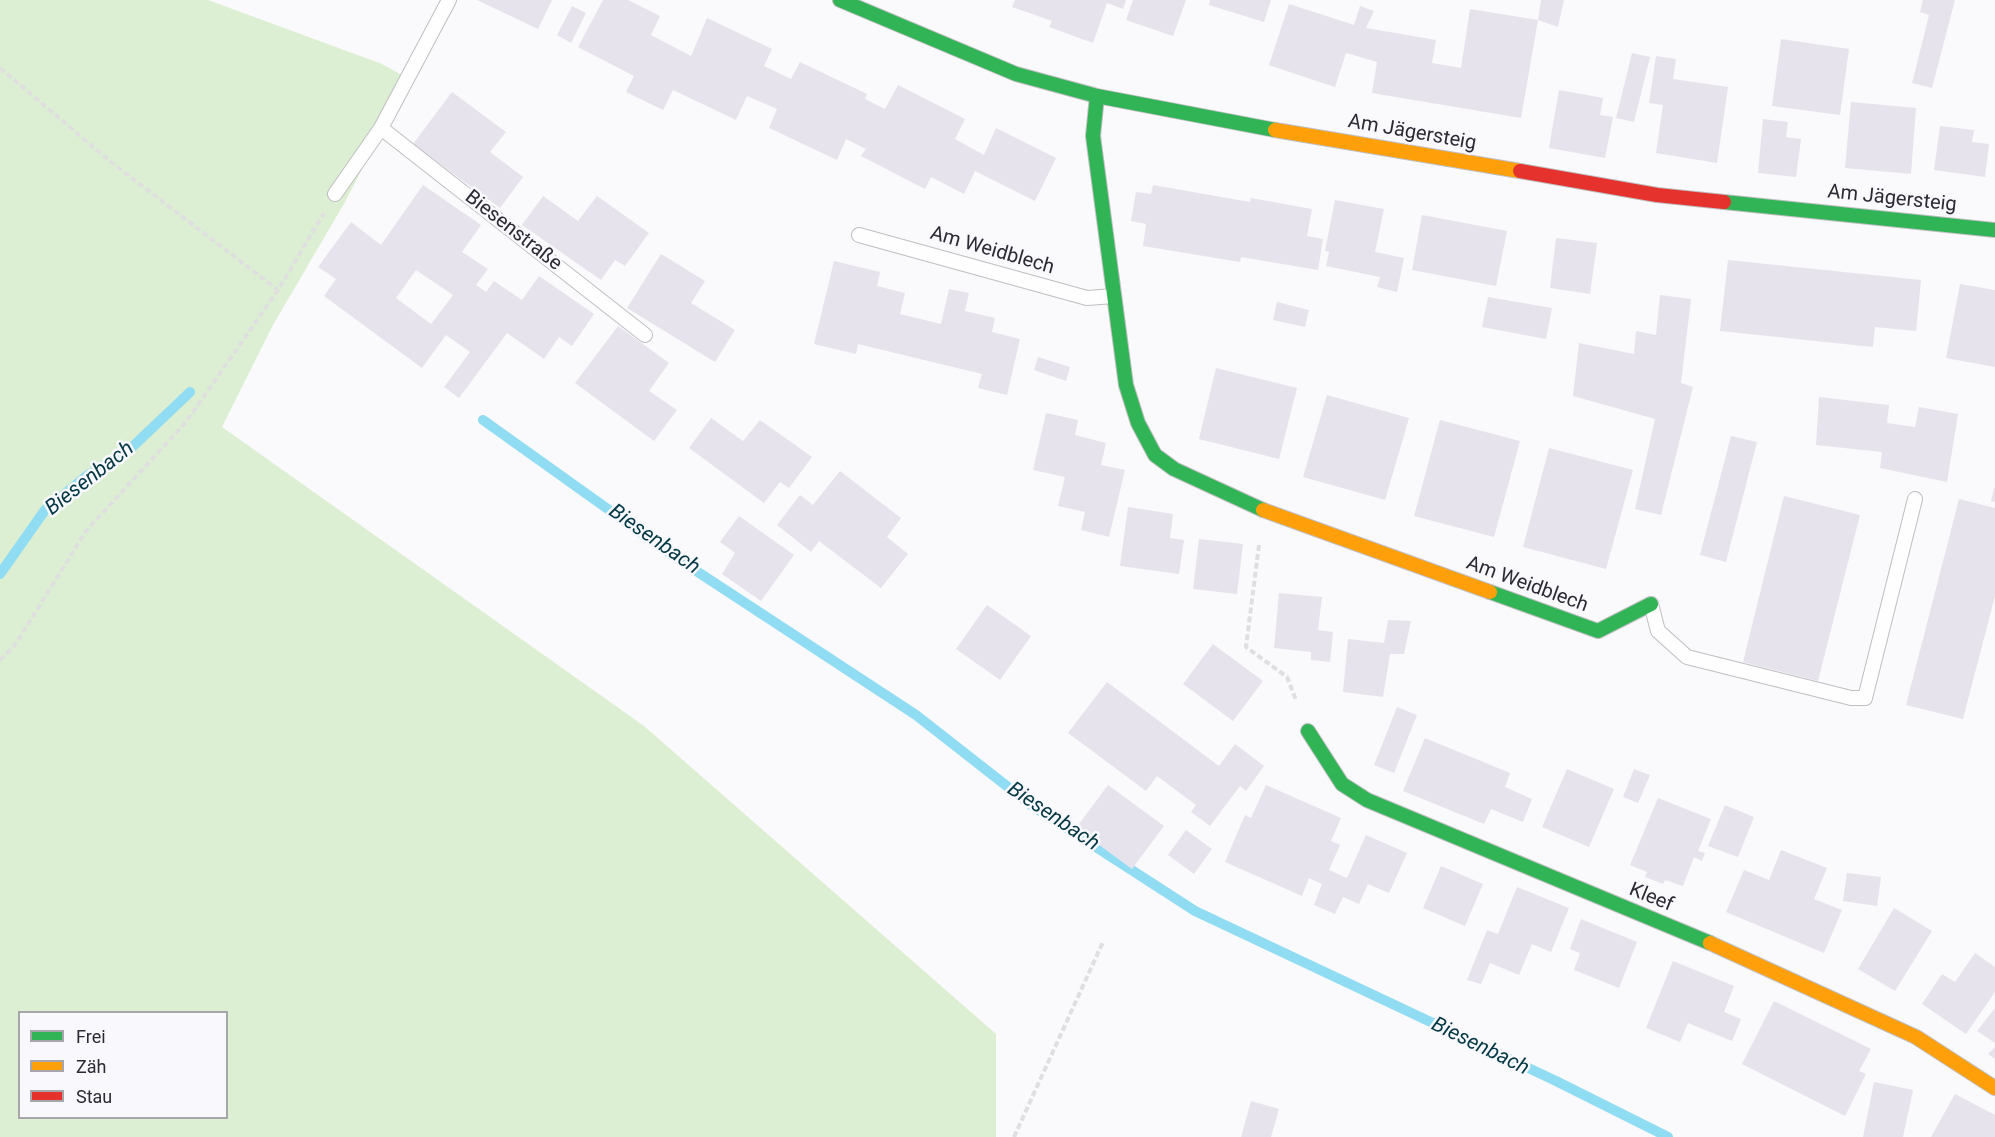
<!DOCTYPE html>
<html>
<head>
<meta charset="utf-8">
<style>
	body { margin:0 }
	#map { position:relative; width:1995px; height:1137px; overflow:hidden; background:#faf9fb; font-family:Roboto,sans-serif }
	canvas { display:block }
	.legend { position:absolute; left:18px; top:1011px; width:210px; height:108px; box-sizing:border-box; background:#f9f8fc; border:2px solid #a7a6ab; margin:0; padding:8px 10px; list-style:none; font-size:18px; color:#2c2a32 }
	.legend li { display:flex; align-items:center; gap:12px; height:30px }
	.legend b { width:30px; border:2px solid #a7a6ab }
</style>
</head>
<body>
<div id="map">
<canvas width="1995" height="1137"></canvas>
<ul class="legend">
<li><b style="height:8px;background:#30b455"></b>Frei</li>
<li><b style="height:8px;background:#ff9f0a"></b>Zäh</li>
<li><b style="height:8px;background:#e5322d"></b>Stau</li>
</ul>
</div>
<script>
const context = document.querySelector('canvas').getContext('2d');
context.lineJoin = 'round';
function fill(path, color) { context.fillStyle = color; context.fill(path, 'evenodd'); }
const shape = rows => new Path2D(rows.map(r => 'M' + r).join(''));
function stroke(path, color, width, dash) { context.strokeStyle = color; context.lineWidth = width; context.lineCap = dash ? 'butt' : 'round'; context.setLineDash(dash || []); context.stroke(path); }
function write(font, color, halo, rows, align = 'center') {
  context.font = font + ' Roboto,sans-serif'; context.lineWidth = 5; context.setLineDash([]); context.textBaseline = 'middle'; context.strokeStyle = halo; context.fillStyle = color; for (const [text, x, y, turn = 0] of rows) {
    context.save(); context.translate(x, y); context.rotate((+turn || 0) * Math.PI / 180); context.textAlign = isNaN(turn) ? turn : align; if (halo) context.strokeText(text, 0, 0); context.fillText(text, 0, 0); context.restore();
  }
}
fill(shape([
	[0,0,208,0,382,64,409,79,345,202,273,325,222,427,644,726,996,1034,996,1137,0,1137],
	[20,1012,226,1012,226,1118,20,1118]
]), '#ddefd3');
stroke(shape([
	[483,420,675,557,916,715,1031,805,1195,911,1556,1081,1668,1137],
	[0,574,45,510,88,475,130,449,190,392]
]), '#90dcf3', 10);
fill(shape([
	[477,0,552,0,538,29],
	[603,0,628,0,660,16,651,35,691,56,707,18,772,49,764,66,791,79,800,62,867,94,865,99,885,109,898,85,965,119,955,139,984,155,996,128,1056,158,1035,201,975,171,964,194,931,177,925,189,861,156,866,149,846,139,837,160,769,128,777,109,747,96,736,120,673,90,663,110,626,92,634,76,578,47],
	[1015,0,1126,0,1123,9,1107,3,1093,43,1049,27,1052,21,1012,7],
	[1133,0,1186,0,1173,36,1126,20],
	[1210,0,1271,0,1264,22,1209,5],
	[1541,0,1564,0,1558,27,1538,20,1521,118,1372,93,1377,62,1346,53,1335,87,1269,65,1289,4,1354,25,1360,6,1374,11,1366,28,1436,40,1432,63,1461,68,1470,9,1538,20],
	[1923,0,1955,0,1932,88,1912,83,1929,15,1920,12],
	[572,6,586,13,571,43,557,35],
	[1781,39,1849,49,1840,115,1772,106],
	[1632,53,1650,57,1634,122,1616,118],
	[1656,56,1676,59,1673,79,1728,87,1717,163,1656,153,1663,105,1649,103],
	[1559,90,1603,98,1600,115,1613,117,1605,158,1549,148],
	[452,92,506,132,490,152,523,177,500,208,413,144],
	[1851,102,1916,108,1911,174,1845,168],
	[1763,119,1788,122,1786,137,1801,139,1796,177,1758,173],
	[1940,126,1974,130,1972,142,1989,144,1985,177,1934,170],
	[423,185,481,225,462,252,488,269,476,285,486,292,494,281,522,300,539,276,594,314,572,346,559,337,544,359,507,333,459,398,444,387,470,352,446,335,422,368,324,296,336,279,318,267,351,222,381,245],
	[416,270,453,295,431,324,396,298],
	[1153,185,1250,202,1251,198,1312,209,1307,236,1323,239,1318,270,1241,257,1240,262,1143,246,1146,224,1131,221,1136,192,1151,194],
	[543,196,578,221,597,196,649,233,625,266,615,260,601,280,522,225],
	[1335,200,1384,209,1375,252,1404,258,1397,292,1377,287,1380,277,1326,266,1329,252,1325,251],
	[1422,215,1507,231,1496,286,1412,270],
	[1556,238,1597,243,1590,294,1550,288],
	[661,254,705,281,691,303,735,330,715,362,627,308],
	[1728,260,1921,280,1916,331,1875,327,1873,347,1720,331],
	[834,261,880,272,877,286,905,293,900,314,941,324,949,289,969,293,965,311,995,318,992,332,1020,339,1007,395,978,388,982,374,858,344,856,354,814,344],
	[1960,284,1995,290,1995,367,1946,358],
	[1660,295,1691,299,1681,383,1693,387,1661,515,1635,509,1655,419,1573,396,1579,343,1634,354,1636,331,1656,335],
	[1488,297,1552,308,1546,339,1482,327],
	[1277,302,1309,310,1305,327,1273,320],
	[618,326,669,363,649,391,677,410,654,441,575,383],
	[1038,357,1070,367,1066,381,1034,370],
	[1216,368,1297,388,1279,459,1199,439],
	[1327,395,1409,418,1385,500,1303,477],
	[1819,397,1889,405,1887,423,1915,427,1919,407,1958,414,1947,482,1880,468,1882,452,1816,445],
	[1046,413,1078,420,1075,435,1106,443,1101,465,1125,470,1109,537,1081,530,1085,512,1058,506,1065,477,1033,470],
	[711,418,743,441,760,420,812,457,789,488,780,482,764,503,689,448],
	[1440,420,1520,441,1494,537,1414,516],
	[1731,436,1757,442,1726,562,1700,555],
	[1549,448,1633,470,1606,569,1523,547],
	[840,471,901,518,887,537,908,554,881,588,819,541,811,552,777,525,800,495,813,505],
	[1994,488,1995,488,1995,502,1991,501],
	[1784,496,1860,515,1818,681,1743,662],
	[1959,499,1995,508,1995,596,1963,719,1906,705],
	[1128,507,1173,514,1170,538,1184,540,1179,574,1120,566],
	[739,516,794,555,761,601,722,574,735,553,720,542],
	[1199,539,1243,544,1237,594,1193,589],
	[1279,593,1322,597,1318,630,1333,632,1330,662,1311,660,1311,652,1274,648],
	[987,605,1031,636,1000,680,956,649],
	[1388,620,1411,621,1404,654,1390,654,1383,697,1343,692,1348,639,1384,643],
	[1213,644,1263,681,1233,721,1183,684],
	[1107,682,1219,766,1235,744,1264,766,1246,791,1240,786,1210,826,1191,812,1196,805,1157,776,1146,791,1068,733],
	[1397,707,1417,715,1394,773,1374,765],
	[1425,738,1510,773,1505,787,1532,799,1523,822,1491,809,1484,824,1403,791],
	[1567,769,1614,789,1589,847,1542,827],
	[1634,769,1650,775,1638,803,1623,797],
	[1108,785,1164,826,1132,869,1076,828],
	[1266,785,1341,818,1331,841,1340,845,1329,870,1347,878,1366,835,1407,853,1389,893,1368,884,1359,904,1343,897,1335,914,1314,905,1322,884,1309,878,1302,896,1225,862,1245,815,1251,818],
	[1658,798,1711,819,1698,851,1705,853,1702,861,1694,857,1683,886,1665,880,1663,884,1645,877,1647,872,1630,865],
	[1725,805,1754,817,1738,857,1708,846],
	[1186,830,1212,849,1194,874,1168,855],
	[1781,850,1827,868,1814,899,1842,910,1824,953,1726,912,1744,870,1769,880],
	[1441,866,1483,884,1465,926,1423,908],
	[1847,873,1881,877,1877,906,1843,901],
	[1517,887,1569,908,1551,952,1532,944,1519,975,1490,963,1481,984,1467,980,1487,930,1498,934],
	[1894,908,1932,931,1895,991,1858,969],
	[1581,919,1637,942,1619,988,1574,970,1580,953,1570,949],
	[1975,953,1995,967,1995,992,1966,1034,1922,1004,1942,974,1955,982],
	[1673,961,1734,986,1724,1012,1741,1019,1732,1041,1688,1023,1680,1042,1646,1028],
	[1774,1001,1871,1049,1859,1071,1866,1074,1845,1116,1742,1064],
	[1995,1008,1995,1043,1977,1031],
	[1995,1047,1995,1059,1988,1054],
	[1874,1082,1913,1090,1903,1137,1863,1137],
	[1955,1094,1995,1115,1995,1137,1931,1137],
	[1251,1101,1279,1109,1271,1137,1241,1137]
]), '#e6e3ed');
const lane = shape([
	[381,128,645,335],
	[335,194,381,128,449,0],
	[859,235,1087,298,1114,296],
	[1651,604,1658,631,1687,657,1851,698,1865,698,1915,499]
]);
const fast = shape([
	[840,0,1016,74,1097,96,1275,130],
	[1097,96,1093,136,1126,385,1138,423,1155,455,1174,469,1263,510],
	[1724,202,1995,230],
	[1490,592,1598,631,1651,604],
	[1308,731,1342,784,1367,800,1710,943]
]);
const slow = shape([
	[1275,130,1520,171],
	[1263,510,1490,592],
	[1710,943,1916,1037,1995,1088]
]);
const jam = shape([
	[1520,171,1657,195,1724,202]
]);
stroke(lane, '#bfbec2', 16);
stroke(fast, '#bfbec2', 16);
stroke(slow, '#bfbec2', 16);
stroke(jam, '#bfbec2', 16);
stroke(shape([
	[0,68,111,162,278,290],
	[1259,545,1246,647,1287,677,1296,700],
	[0,660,15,645,86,531,186,422,278,290,324,213],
	[1014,1137,1103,942]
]), '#dfdfdf', 4, [6, 3]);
stroke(lane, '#fefefe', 14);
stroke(fast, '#30b455', 14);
stroke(slow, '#ff9f0a', 14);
stroke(jam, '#e5322d', 14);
write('20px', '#2c2a32', '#f9f8fc', [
	["Am Jägersteig",1412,133,10],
	["Am Jägersteig",1892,199,6],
	["Biesenstraße",513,231,38],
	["Am Weidblech",992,251,16],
	["Am Weidblech",1527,585,20],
	["Kleef",1651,898,22]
]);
write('italic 21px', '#033845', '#f9f8fc', [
	["Biesenbach",90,479,-38],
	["Biesenbach",654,540,35],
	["Biesenbach",1053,817,34],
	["Biesenbach",1480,1047,26]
]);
</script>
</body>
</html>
